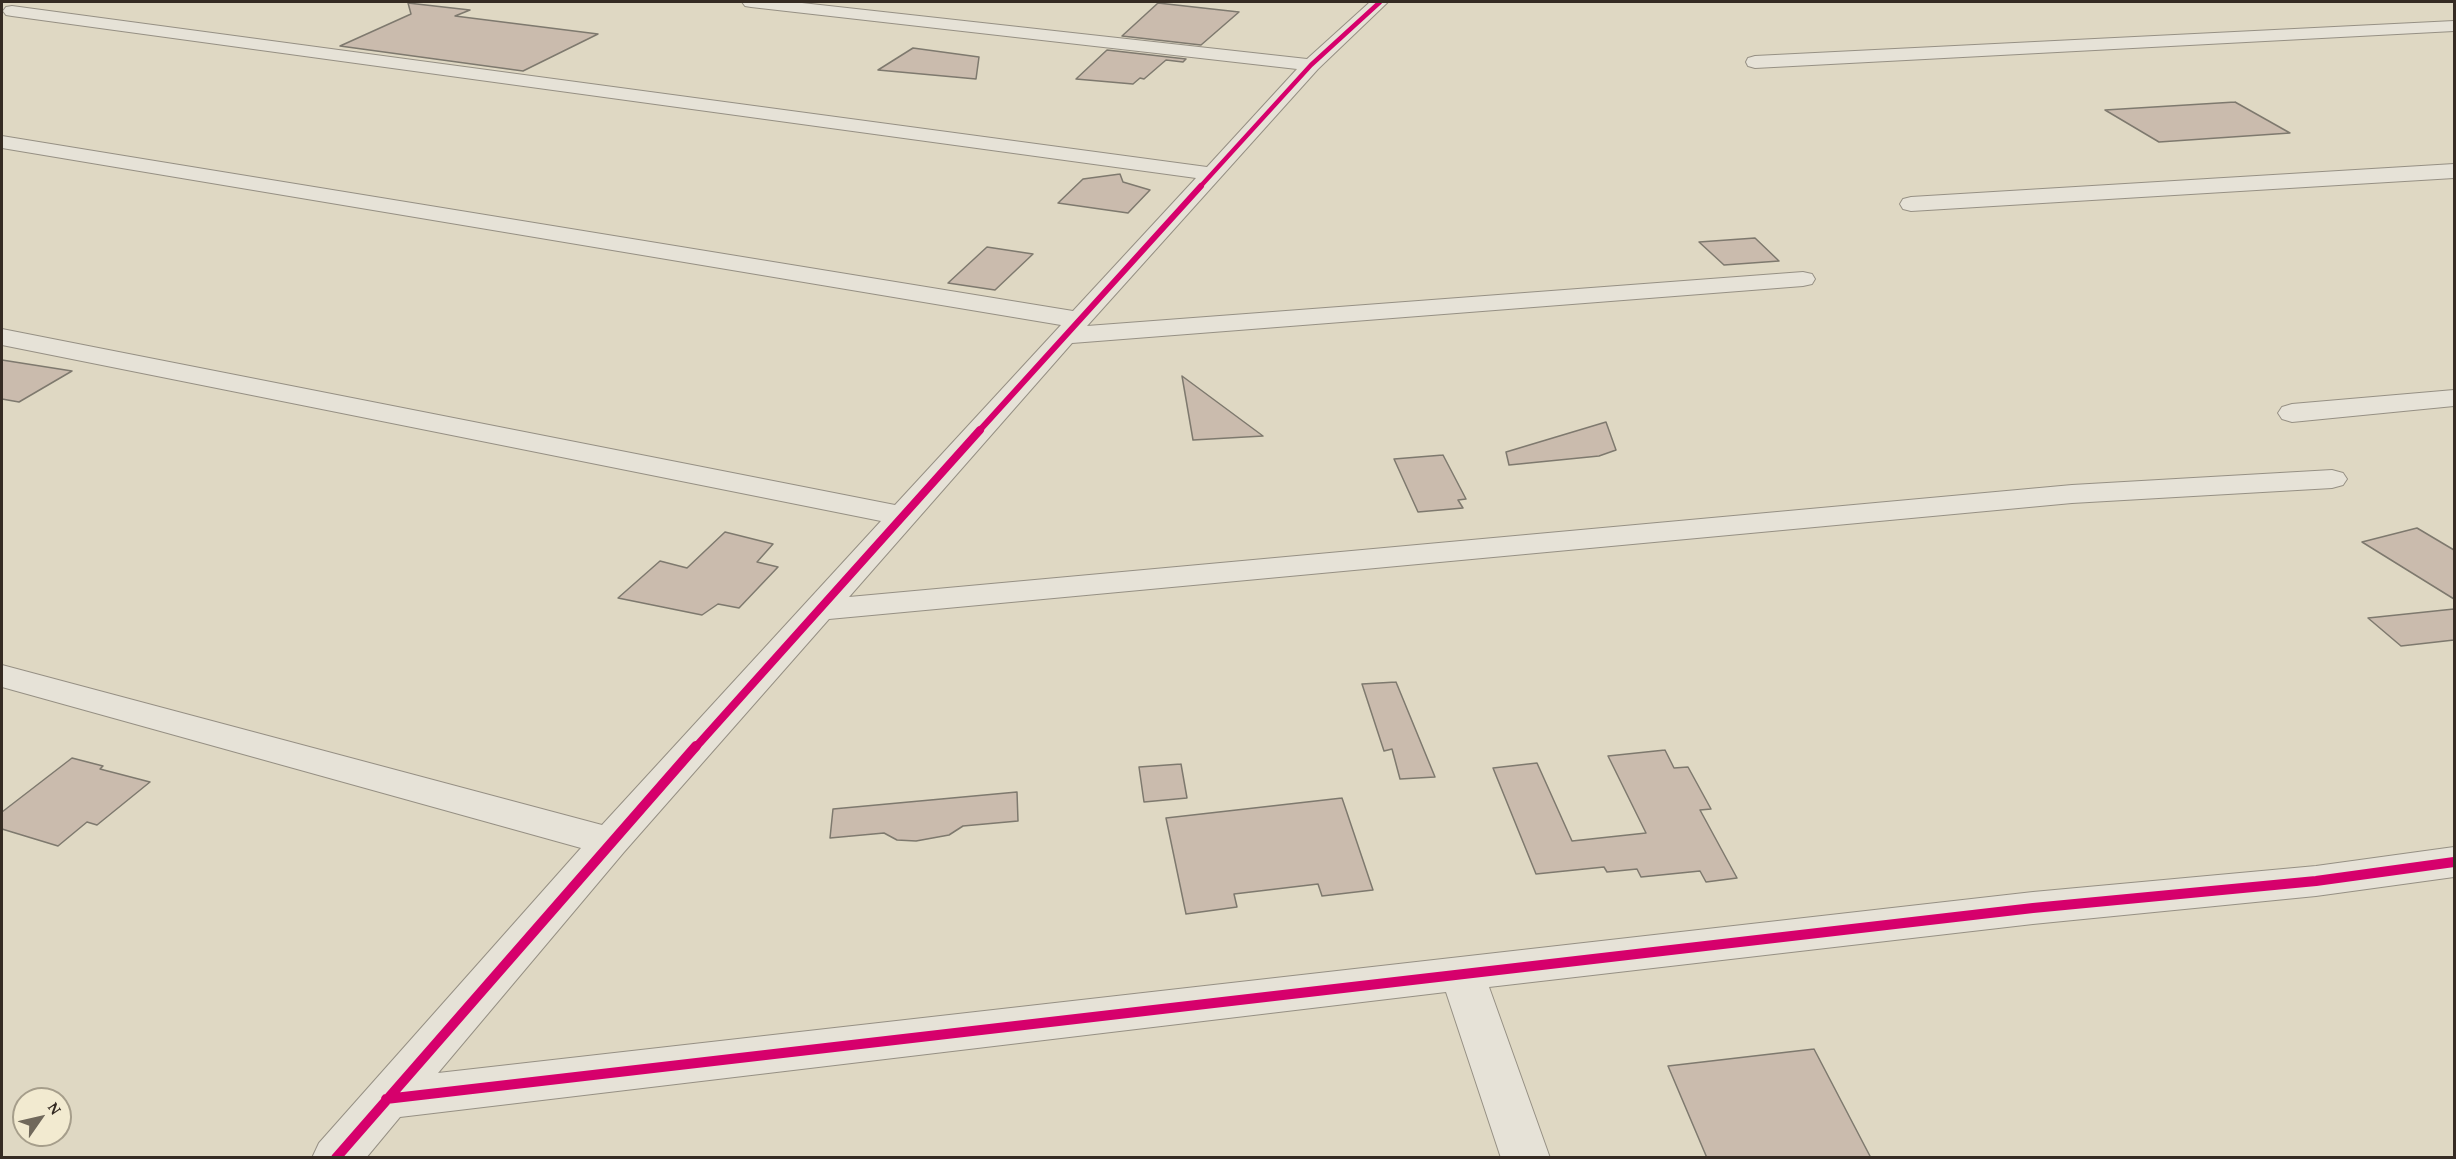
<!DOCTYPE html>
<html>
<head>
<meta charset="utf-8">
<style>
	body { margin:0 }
	#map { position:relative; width:2456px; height:1159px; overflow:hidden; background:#dfd8c3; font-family:"Gentium Book Plus",serif }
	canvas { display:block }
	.frame { position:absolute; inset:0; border:3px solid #352b23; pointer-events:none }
	.north { position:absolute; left:12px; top:1087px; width:60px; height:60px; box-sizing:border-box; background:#f2ead0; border:2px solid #a69e8b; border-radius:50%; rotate:56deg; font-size:16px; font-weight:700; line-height:24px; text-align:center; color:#352b23 }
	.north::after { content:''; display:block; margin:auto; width:21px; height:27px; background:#70685b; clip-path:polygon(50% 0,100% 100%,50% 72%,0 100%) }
</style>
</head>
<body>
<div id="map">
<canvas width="2456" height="1159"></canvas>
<div class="frame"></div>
<div class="north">N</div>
</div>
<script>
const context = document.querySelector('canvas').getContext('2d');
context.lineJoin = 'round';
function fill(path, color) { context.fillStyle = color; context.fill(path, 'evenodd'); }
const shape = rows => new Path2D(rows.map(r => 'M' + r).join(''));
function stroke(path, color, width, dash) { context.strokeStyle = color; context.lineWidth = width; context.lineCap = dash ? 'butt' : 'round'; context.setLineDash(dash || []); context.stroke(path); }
const building = shape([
	[408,3,470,10,455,16,598,34,523,71,340,46,411,14,408,3],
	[1158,3,1239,12,1201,45,1122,36,1158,3],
	[913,48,979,57,976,79,878,70,913,48],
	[1107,50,1186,59,1183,62,1166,60,1144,79,1140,78,1133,84,1076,79,1107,50],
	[2235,102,2290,133,2159,142,2105,110,2235,102],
	[1120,174,1123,182,1150,190,1128,213,1058,203,1083,179,1120,174],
	[1755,238,1779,261,1724,265,1699,242,1755,238],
	[987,247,1033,254,995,290,948,283,987,247],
	[2,360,72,371,19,402,2,399,2,360],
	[1182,376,1263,436,1193,440,1182,376],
	[1606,422,1616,450,1599,456,1509,465,1506,452,1606,422],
	[1443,455,1466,499,1458,500,1463,508,1418,512,1394,459,1443,455],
	[2417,528,2454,550,2454,599,2362,542,2417,528],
	[725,532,773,544,757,562,778,567,739,608,718,604,702,615,618,598,660,561,687,568,725,532],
	[2454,609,2454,640,2401,646,2368,618,2454,609],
	[1396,682,1435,777,1400,779,1392,749,1384,751,1362,684,1396,682],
	[1665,750,1674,768,1688,767,1711,809,1700,810,1737,878,1706,882,1700,871,1641,877,1637,869,1607,872,1604,867,1536,874,1493,768,1537,763,1572,841,1646,833,1608,756,1665,750],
	[72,758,103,766,100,769,150,782,97,825,87,822,58,846,2,829,2,812,72,758],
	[1181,764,1187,798,1144,802,1139,767,1181,764],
	[1017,792,1018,821,963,826,949,835,916,841,897,840,884,833,830,838,833,809,1017,792],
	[1342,798,1373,890,1322,896,1318,884,1234,894,1237,907,1186,914,1166,818,1342,798],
	[1814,1049,1871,1158,1707,1158,1668,1066,1814,1049]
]);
fill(building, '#cabbad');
stroke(building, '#7e796e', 1.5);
const minor = shape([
	[742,2,793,2,1307,59,1370,2,1388,2,1318,69,1087,326,1803,272,1812,274,1815,279,1812,284,1803,286,1072,343,849,597,2072,485,2332,470,2343,473,2347,479,2343,485,2332,488,2072,503,829,619,624,852,438,1073,2033,892,2316,866,2454,847,2454,877,2316,896,2033,924,1489,987,1550,1158,1501,1158,1446,992,400,1117,366,1158,312,1158,319,1143,581,848,2,687,2,665,602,825,881,521,2,345,2,329,895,505,1061,325,2,148,2,136,1073,311,1196,178,12,16,6,15,3,11,6,7,12,6,1207,167,1297,69,751,7,745,6,742,2],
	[2454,21,2454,31,1755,68,1748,66,1746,62,1748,58,1755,56,2454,21],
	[2454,164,2454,178,1911,211,1903,209,1900,204,1903,199,1911,197,2454,164],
	[2454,390,2454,406,2292,422,2282,419,2278,413,2282,407,2292,404,2454,390]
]);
stroke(minor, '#969084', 2);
fill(minor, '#e6e2d7');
stroke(shape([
	[1199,188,1311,65,1380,2]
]), '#d6006c', 4.5);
stroke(shape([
	[979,431,1201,186]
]), '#d6006c', 6);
stroke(shape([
	[695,748,980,430]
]), '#d6006c', 8);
stroke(shape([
	[386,1099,2033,908,2316,881,2454,862],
	[336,1158,696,746]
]), '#d6006c', 10);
</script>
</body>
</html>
